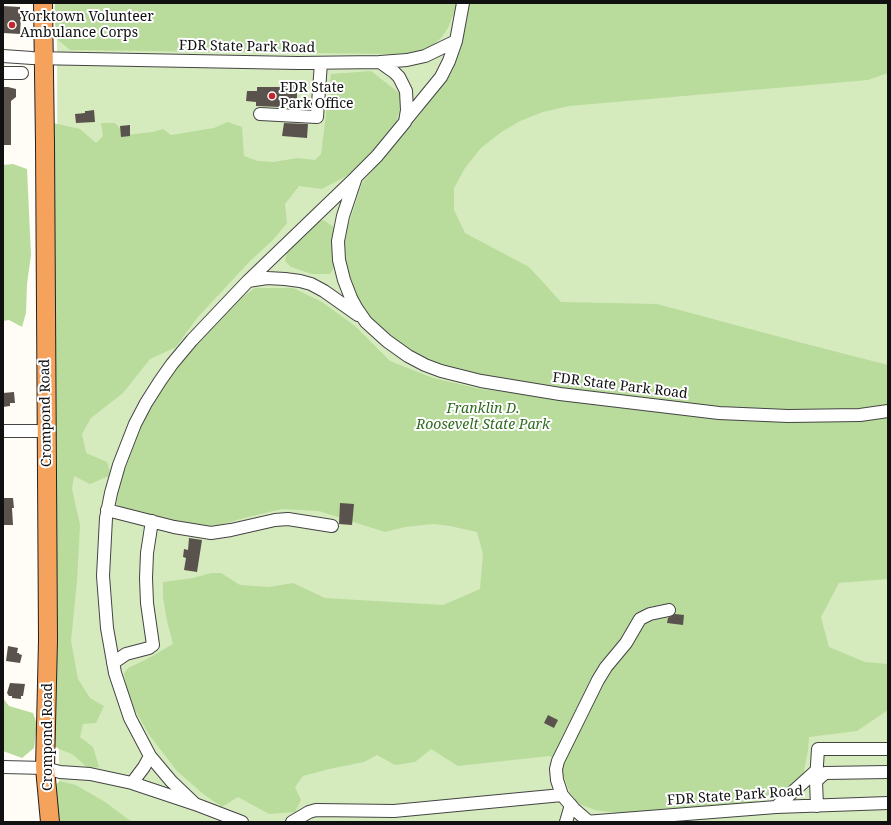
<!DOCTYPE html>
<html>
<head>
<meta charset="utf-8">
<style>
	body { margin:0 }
	#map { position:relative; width:891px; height:825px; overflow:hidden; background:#fffdf5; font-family:"Noto Serif",serif }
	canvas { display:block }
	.frame { position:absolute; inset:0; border:4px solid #111; pointer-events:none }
</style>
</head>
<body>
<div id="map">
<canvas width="891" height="825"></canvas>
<div class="frame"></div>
</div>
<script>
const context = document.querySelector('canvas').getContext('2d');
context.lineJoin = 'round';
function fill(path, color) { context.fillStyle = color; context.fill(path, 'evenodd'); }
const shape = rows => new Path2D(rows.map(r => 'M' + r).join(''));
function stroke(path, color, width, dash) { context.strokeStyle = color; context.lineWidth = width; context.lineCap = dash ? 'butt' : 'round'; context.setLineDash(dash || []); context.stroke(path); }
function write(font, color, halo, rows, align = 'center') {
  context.font = font + ' "Noto Serif",serif'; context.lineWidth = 4; context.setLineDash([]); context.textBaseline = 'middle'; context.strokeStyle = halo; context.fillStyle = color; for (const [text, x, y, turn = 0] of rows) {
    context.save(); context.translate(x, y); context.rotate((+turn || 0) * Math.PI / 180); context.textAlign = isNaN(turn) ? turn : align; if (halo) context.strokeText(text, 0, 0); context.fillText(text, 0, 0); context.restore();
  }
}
fill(shape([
	[352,3,888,3,888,822,64,822,59,795,57,32]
]), '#d5ebbd');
fill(shape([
	[55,3,456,3,457,5,448,28,441,38,430,48,415,53,391,54,70,50,57,39,54,15],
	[468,3,888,3,888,73,868,80,569,106,543,112,520,121,500,133,481,148,465,168,454,188,454,210,465,233,529,267,561,302,657,304,806,344,888,365,888,407,853,412,759,413,547,388,460,372,425,361,399,346,365,317,343,259,344,238,354,208,362,183,418,117,453,70,463,37],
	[371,71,403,96,394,131,350,174,322,189,299,186,285,204,287,223,273,240,251,260,197,318,176,347,150,359,123,393,91,418,82,434,86,453,107,462,111,475,90,484,74,476,72,489,80,525,77,581,71,641,78,679,90,698,104,706,96,723,83,724,80,737,93,747,99,767,88,768,72,754,59,749,53,745,53,123,80,129,96,143,103,136,101,123,115,123,126,135,153,132,163,129,171,135,214,128,228,122,242,127,244,156,258,161,273,162,298,158,315,160,321,154,331,74],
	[13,164,27,169,31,255,27,284,26,313,22,327,9,320,3,321,3,165],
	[323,220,334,227,334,243,336,264,330,274,312,274,291,267,285,261,288,249,311,226],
	[255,288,293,288,322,302,355,326,390,361,433,378,481,389,628,406,888,417,888,579,839,583,821,617,829,647,865,662,888,664,888,710,857,731,809,737,808,751,803,776,786,791,742,806,625,814,595,810,579,804,570,793,562,772,562,761,549,756,458,766,431,749,415,762,395,765,377,755,364,762,329,769,303,776,295,787,301,800,295,812,269,814,238,797,222,807,202,793,177,771,150,736,129,700,124,674,128,668,147,659,173,644,167,621,163,597,163,582,193,578,211,573,221,573,240,585,269,587,293,583,325,598,443,605,480,589,483,554,477,532,450,526,433,524,405,527,385,532,319,511,282,509,244,518,217,526,176,522,138,515,116,504,123,475,144,420,171,374,228,307],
	[3,698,9,706,33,713,37,724,34,748,22,758,3,751],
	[59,781,76,785,105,802,132,822,59,822,53,790]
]), '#b9dc9c');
fill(shape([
	[3,6,20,7,20,17,21,17,20,34,3,33],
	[280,81,297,82,297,103,280,102,280,107,256,106,256,102,246,101,247,91,257,91,257,87,280,87],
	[3,87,8,87,16,89,16,97,11,101,11,145,3,145],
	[94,110,95,122,76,123,75,114,85,113,85,111,87,111],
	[284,123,308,124,307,138,282,136],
	[130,125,130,136,121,137,120,126],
	[14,392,15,403,10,403,10,406,3,407,3,393],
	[4,498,13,498,14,508,12,508,13,525,3,525],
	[340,503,354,504,352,525,339,524],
	[189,538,202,540,197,572,184,570,186,558,183,557,184,549,188,550],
	[675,614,684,615,683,625,667,623,668,618],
	[8,646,18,648,17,653,19,653,19,654,22,655,20,663,6,661],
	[10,683,25,684,23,696,21,696,21,699,12,698,12,696,9,696,7,693],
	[548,715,558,720,554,728,544,723]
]), '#5a524d');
const minor = shape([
	[3,56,32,58,298,63,380,62,394,72,399,77,406,91,407,110,405,122,377,156,356,177,343,216,338,241,339,260,344,280,351,298,357,309,366,322,387,341,408,356,425,365,441,371,481,381,560,394,719,413,788,416,860,415,888,411],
	[380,62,407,60,425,56,456,41],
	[3,73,22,73],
	[260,114,317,117,321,63],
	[405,121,441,77,449,61,456,41,463,3],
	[248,281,354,179],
	[3,431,47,431],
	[107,510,174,527,211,533,231,530,275,520,288,519,332,526],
	[113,663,126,654,149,648,153,645,147,603,146,578,147,553,152,521],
	[3,767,45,768,60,772,90,774,132,783,195,804,242,822],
	[816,781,825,773,888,772],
	[132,783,144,767,150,756],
	[195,804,171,781,150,756,130,718,115,673,107,628,103,576,106,518,111,493,119,465,135,424,146,403,160,381,172,364,192,340,248,281,267,278,285,279,300,281,311,284,324,291,358,315],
	[817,806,816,781,818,749,888,749],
	[776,807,817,770],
	[292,822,309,812,316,810,394,811,562,795],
	[566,822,571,805],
	[585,822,776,807,888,803],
	[589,822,574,809,562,795,557,780,556,769,558,761,598,680,606,667,626,643,640,619,650,614,669,610]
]);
const highway = shape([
	[43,3,45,143,48,640,45,768,50,822]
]);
stroke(minor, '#444', 14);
stroke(highway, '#222', 20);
stroke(minor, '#fff', 12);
stroke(highway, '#f5a25d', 18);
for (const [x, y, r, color] of [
	[12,25,4,"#c4262e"],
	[272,96,4,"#c4262e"]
]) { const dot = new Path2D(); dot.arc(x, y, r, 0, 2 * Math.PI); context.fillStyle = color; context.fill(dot); stroke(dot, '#fff', 1.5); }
write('14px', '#111', '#fff', [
	["Yorktown Volunteer",20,17],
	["Ambulance Corps",20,33],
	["FDR State",280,88],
	["Park Office",280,104]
], 'left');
write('14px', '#111', '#fff', [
	["FDR State Park Road",247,47,1],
	["FDR State Park Road",620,386,7],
	["Crompond Road",46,413,-91],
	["Crompond Road",48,737,-90],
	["FDR State Park Road",735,796,-4]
]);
write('italic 14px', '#2f6b1f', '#fff', [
	["Franklin D.",483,409],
	["Roosevelt State Park",483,425]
]);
</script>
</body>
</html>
